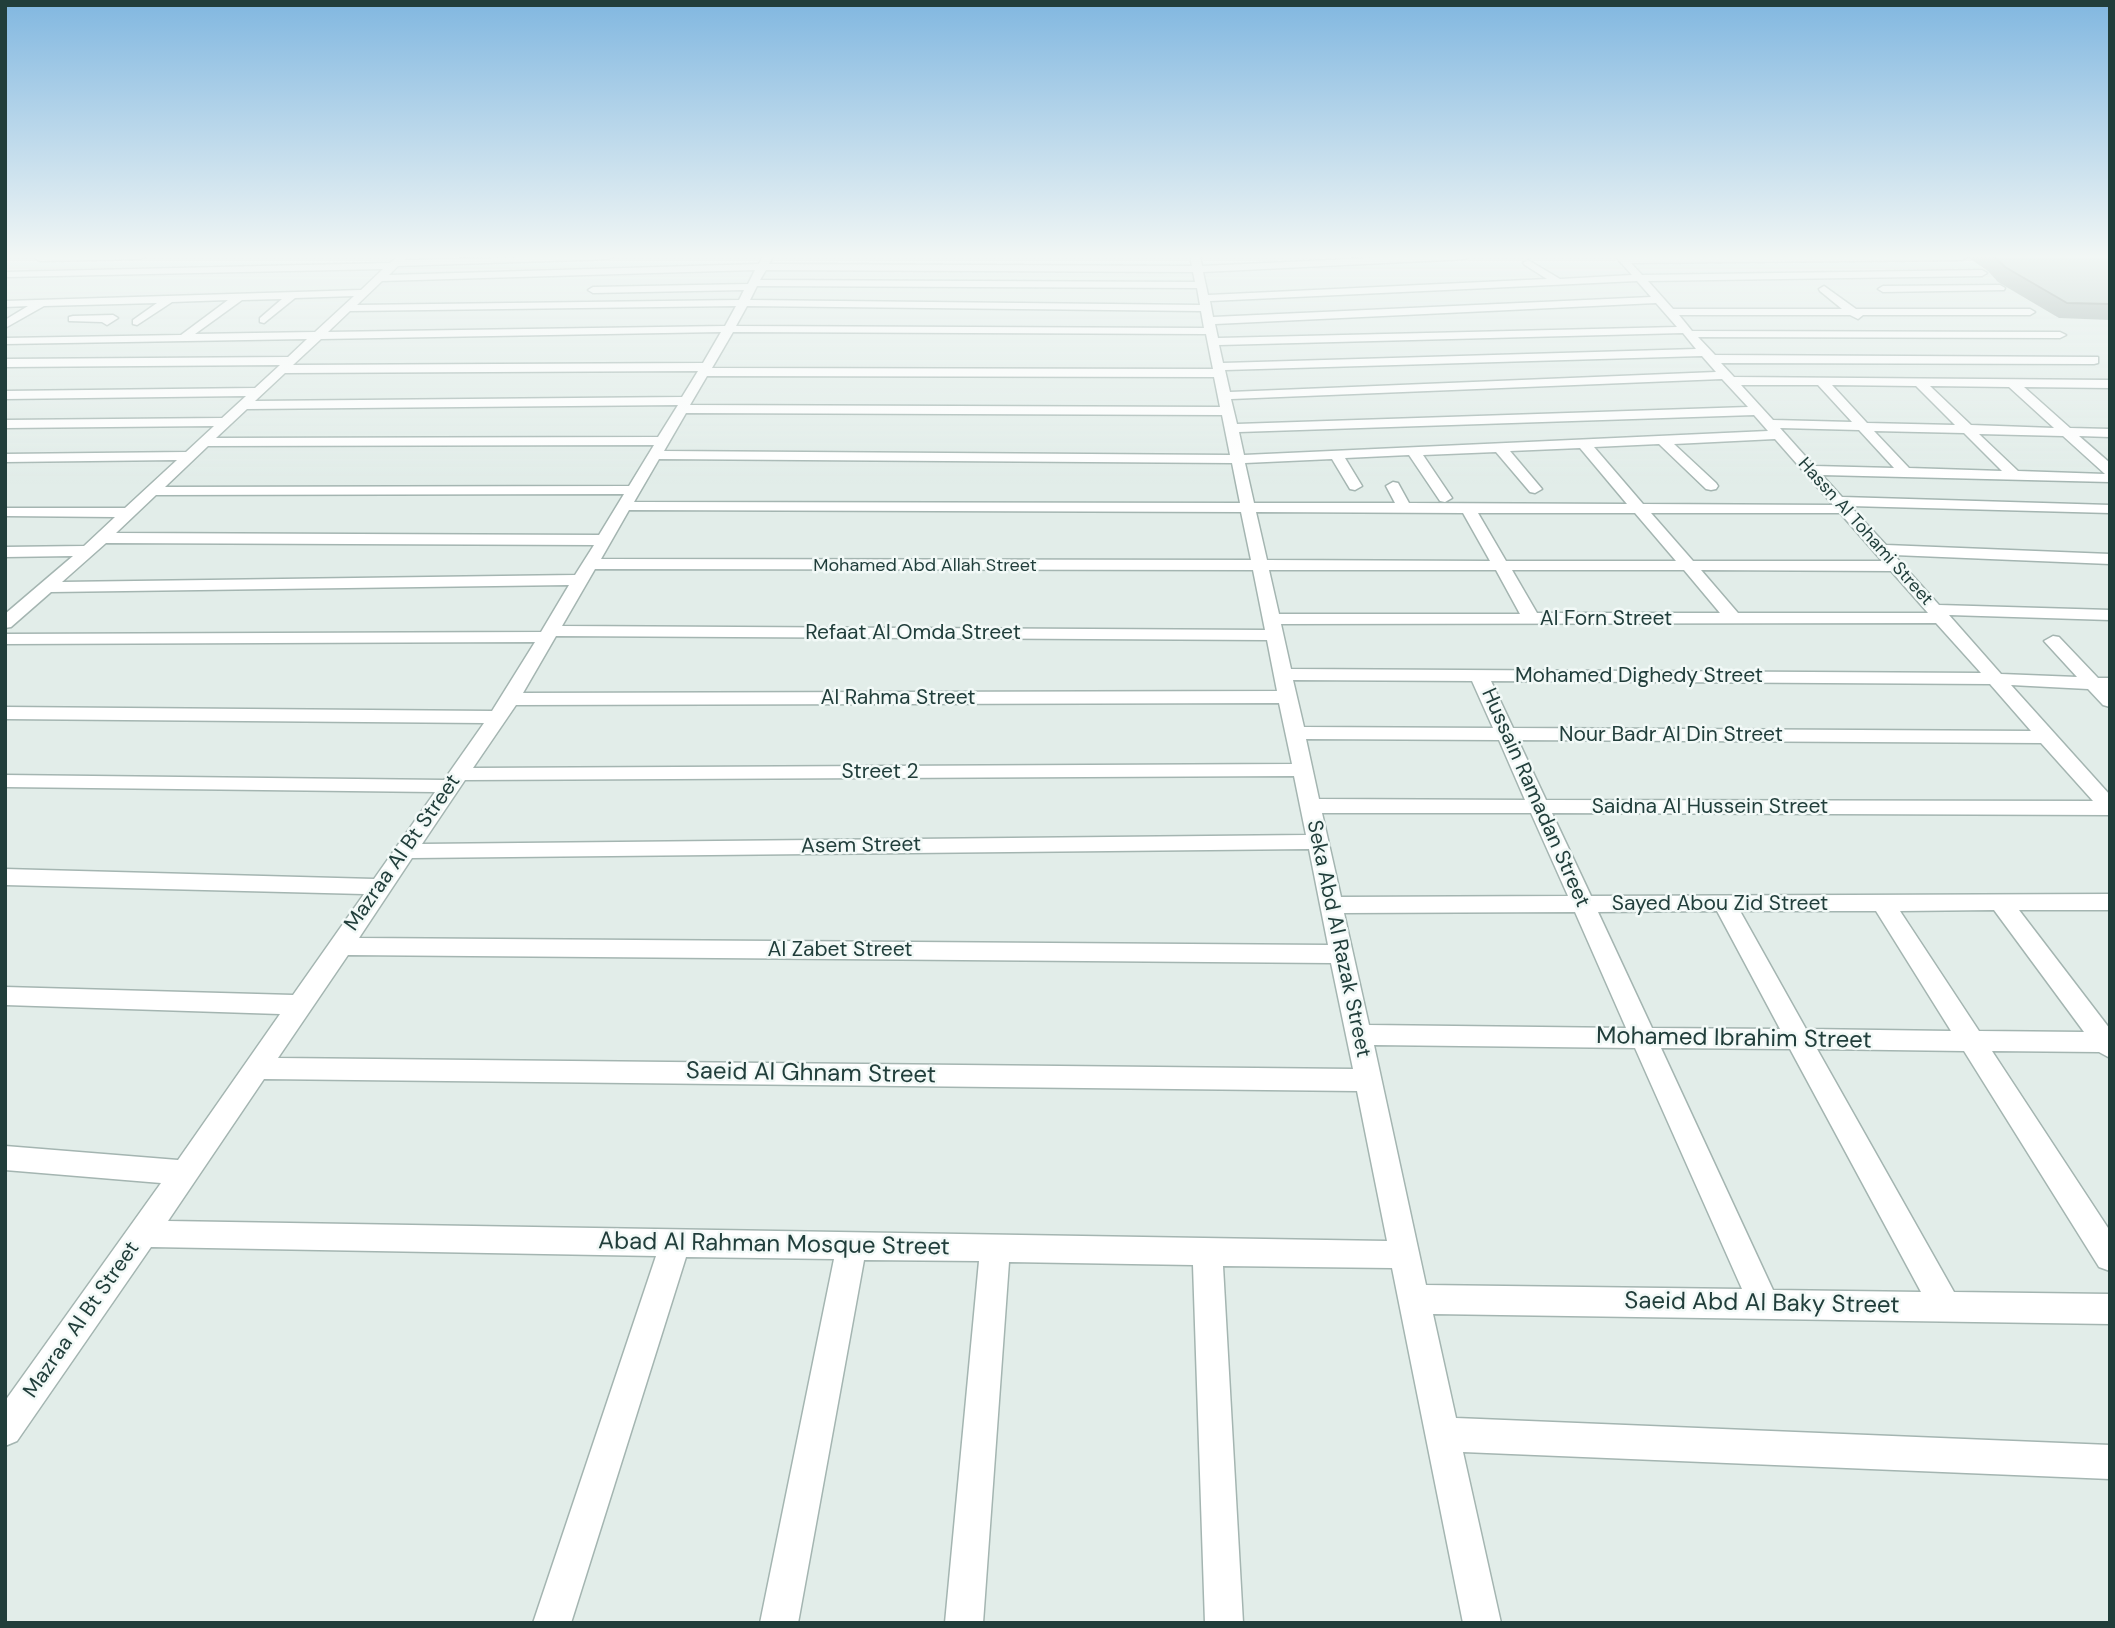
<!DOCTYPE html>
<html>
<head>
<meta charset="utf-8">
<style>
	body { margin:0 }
	#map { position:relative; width:2115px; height:1628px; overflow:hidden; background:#e2ede9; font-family:"DM Sans",sans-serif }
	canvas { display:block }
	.frame { position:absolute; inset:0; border:7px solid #213e3b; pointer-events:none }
</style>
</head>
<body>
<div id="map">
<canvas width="2115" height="1628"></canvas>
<div class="frame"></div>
</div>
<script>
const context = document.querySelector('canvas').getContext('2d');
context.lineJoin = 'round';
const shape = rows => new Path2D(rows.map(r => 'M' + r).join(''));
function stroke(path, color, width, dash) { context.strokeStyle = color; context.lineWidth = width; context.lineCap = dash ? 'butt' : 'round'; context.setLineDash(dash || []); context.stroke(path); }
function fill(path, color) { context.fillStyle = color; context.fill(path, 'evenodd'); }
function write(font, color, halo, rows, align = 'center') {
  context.font = font + ' "DM Sans",sans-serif'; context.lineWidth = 5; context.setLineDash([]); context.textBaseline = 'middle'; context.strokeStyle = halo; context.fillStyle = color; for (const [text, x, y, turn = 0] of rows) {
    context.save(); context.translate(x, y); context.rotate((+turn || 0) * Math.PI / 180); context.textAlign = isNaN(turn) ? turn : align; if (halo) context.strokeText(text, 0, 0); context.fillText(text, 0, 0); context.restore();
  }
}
const minor = shape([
	[38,256,146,256,141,259,40,261,35,258,38,256],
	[398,256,408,256,405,260,614,256,609,259,398,266,389,275,759,264,763,256,773,256,769,264,1192,266,1190,256,1200,256,1202,266,1414,256,1471,256,1466,259,1203,272,1208,295,1547,279,1525,265,1523,263,1528,260,1560,279,1632,275,1615,256,1967,256,1963,260,1631,263,1642,275,1982,270,1987,273,1982,276,1648,281,1673,309,1842,309,1820,291,1819,289,1824,286,1856,309,2030,309,2035,312,2030,315,1863,315,1858,319,1850,315,1679,315,1692,331,2060,332,2066,335,2060,338,1698,337,1715,355,2098,357,2098,363,2094,364,1721,363,1734,377,2110,380,2110,388,2024,387,2070,428,2110,429,2110,437,2079,436,2110,463,2110,482,1822,475,1842,497,2110,505,2110,513,1850,506,1886,545,2110,554,2110,564,1894,555,1939,605,2110,610,2110,620,1949,615,2001,674,2077,677,2044,641,2053,636,2059,637,2098,678,2110,678,2110,707,2103,705,2088,689,2011,685,2110,795,2110,815,1552,813,1591,896,2110,894,2110,910,2019,910,2110,1029,2110,1058,2099,1052,1992,1051,2110,1231,2110,1271,2099,1267,1964,1051,1817,1049,1954,1292,2110,1294,2110,1324,1433,1314,1456,1418,2110,1445,2110,1479,1463,1452,1501,1623,1463,1623,1392,1268,1223,1266,1243,1623,1205,1623,1193,1265,1009,1262,983,1623,945,1623,979,1261,864,1260,798,1623,760,1623,834,1259,686,1257,571,1623,533,1623,656,1256,151,1247,17,1441,5,1446,5,1401,161,1183,5,1170,5,1146,178,1160,280,1014,5,1005,5,987,293,995,364,894,5,885,5,869,374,879,435,792,5,787,5,775,444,780,484,723,5,719,5,707,492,711,535,642,5,644,5,634,541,632,569,585,51,592,11,627,5,628,5,614,73,556,5,557,5,547,84,546,115,517,5,516,5,508,125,508,177,460,5,462,5,454,186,452,214,426,5,428,5,420,222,418,246,396,5,399,5,391,255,388,280,365,5,367,5,359,288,357,307,339,5,344,5,338,181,335,228,300,172,302,137,325,133,324,133,320,157,303,44,306,5,328,5,320,28,306,5,307,5,301,361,290,383,269,8,277,5,276,5,272,390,263,398,256],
	[755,270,748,284,593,287,588,290,593,293,744,290,739,300,357,305,382,281,755,270],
	[766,270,1193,272,1195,282,760,280,766,270],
	[1637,281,1651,297,1213,317,1210,301,1637,281],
	[757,286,1197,288,1200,305,750,300,757,286],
	[354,296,315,332,195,334,242,300,282,299,260,318,260,322,264,323,295,298,354,296],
	[1656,303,1677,327,1218,338,1215,324,1656,303],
	[736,306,725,326,328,332,350,311,736,306],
	[747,306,1201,311,1204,328,736,326,747,306],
	[721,332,703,363,293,365,321,339,721,332],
	[733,332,1206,334,1213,369,712,368,733,332],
	[1683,333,1696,349,1223,363,1219,345,1683,333],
	[1702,356,1716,372,1230,392,1225,370,1702,356],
	[698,371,682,397,255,401,285,373,698,371],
	[707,376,1214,377,1220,407,690,405,707,376],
	[1722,379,1748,407,1237,424,1231,399,1722,379],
	[1741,385,1818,385,1852,422,1773,420,1741,385],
	[1832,385,1916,386,1955,425,1867,423,1832,385],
	[1930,386,2009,387,2054,428,1971,425,1930,386],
	[678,405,658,437,216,438,247,409,678,405],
	[686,413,1222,415,1230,455,664,451,686,413],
	[1754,415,1768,431,1244,455,1239,432,1754,415],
	[1780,428,1859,430,1894,468,1814,466,1780,428],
	[1874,431,1964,433,2002,471,1909,468,1874,431],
	[1979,434,2063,436,2105,474,2018,471,1979,434],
	[1775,439,1833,505,1643,504,1594,447,1659,444,1706,489,1711,490,1716,489,1718,486,1716,483,1674,444,1775,439],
	[654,445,629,486,165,487,208,446,654,445],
	[1580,448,1627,504,1409,503,1398,483,1393,482,1386,486,1395,503,1254,503,1245,463,1332,459,1350,489,1355,490,1362,486,1345,458,1409,455,1440,501,1445,502,1452,498,1423,455,1496,452,1530,492,1535,493,1542,489,1510,451,1580,448],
	[659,459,1232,463,1240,503,634,502,659,459],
	[624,494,599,535,116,533,156,495,624,494],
	[629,510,1241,512,1251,560,601,559,629,510],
	[1256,512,1463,513,1490,561,1267,560,1256,512],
	[1478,513,1635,513,1676,561,1506,561,1478,513],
	[1651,513,1840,513,1882,561,1693,561,1651,513],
	[106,543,594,545,575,575,62,582,106,543],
	[595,569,1253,570,1265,630,562,626,595,569],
	[1269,570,1496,570,1520,614,1279,614,1269,570],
	[1512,570,1684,570,1720,613,1537,613,1512,570],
	[1701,570,1891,571,1928,613,1738,613,1701,570],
	[1936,623,1981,673,1291,669,1281,624,1936,623],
	[556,636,1267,640,1277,691,523,693,556,636],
	[1293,680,1472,681,1493,728,1304,727,1293,680],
	[1491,681,1990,684,2031,731,1513,728,1491,681],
	[1279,703,1292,764,473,768,516,705,1279,703],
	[1306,739,1499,740,1525,800,1319,799,1306,739],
	[1518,740,2041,743,2093,801,1546,800,1518,740],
	[1294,776,1306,835,422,844,465,780,1294,776],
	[1322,813,1531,813,1568,896,1341,897,1322,813],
	[1309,849,1328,945,359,938,412,858,1309,849],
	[1994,910,2084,1032,1979,1031,1900,911,1994,910],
	[1717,911,1780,1029,1652,1028,1598,912,1717,911],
	[1740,911,1876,911,1951,1031,1806,1029,1740,911],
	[1575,912,1626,1028,1369,1025,1344,913,1575,912],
	[348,955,1331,963,1353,1069,278,1058,348,955],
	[1374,1045,1635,1048,1742,1289,1426,1285,1374,1045],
	[1661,1048,1790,1049,1921,1292,1773,1290,1661,1048],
	[264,1079,1357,1091,1387,1241,168,1221,264,1079],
	[2000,285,2005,288,2004,290,1883,292,1878,289,1883,286,2000,285],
	[73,316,113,315,118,318,107,325,102,322,69,321,69,317,73,316]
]);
stroke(minor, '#a4b5b1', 3);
fill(minor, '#fff');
fill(shape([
	[1969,256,2110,256,2110,320,2059,318,1998,282,1988,271,1969,258]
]), '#9daba8');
const building = shape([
	[1994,256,2110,256,2110,304,2067,303,2005,267,1994,256]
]);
fill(building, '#b7c7c3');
stroke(building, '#808b88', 2);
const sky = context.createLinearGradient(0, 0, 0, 484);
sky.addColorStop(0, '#81b7e0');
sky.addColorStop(0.53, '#f2f7f5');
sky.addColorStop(1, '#f2f7f500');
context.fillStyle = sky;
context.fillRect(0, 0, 2115, 484);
write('18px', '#213e3b', '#f2f9f7', [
	["Hassn Al Tohami Street",1865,532,48],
	["Mohamed Abd Allah Street",925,566]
]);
write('21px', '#213e3b', '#f2f9f7', [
	["Al Forn Street",1606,619],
	["Refaat Al Omda Street",913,633],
	["Mohamed Dighedy Street",1639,676],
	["Al Rahma Street",898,698],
	["Nour Badr Al Din Street",1671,735],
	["Street 2",880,772],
	["Hussain Ramadan Street",1535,798,66],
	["Saidna Al Hussein Street",1710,807],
	["Asem Street",861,846,-1],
	["Mazraa Al Bt Street",403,853,-55],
	["Sayed Abou Zid Street",1720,904],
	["Seka Abd Al Razak Street",1338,939,78],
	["Al Zabet Street",840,950],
	["Mazraa Al Bt Street",82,1320,-55]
]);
write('24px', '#213e3b', '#f2f9f7', [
	["Mohamed Ibrahim Street",1734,1039,1],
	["Saeid Al Ghnam Street",811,1074,1],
	["Abad Al Rahman Mosque Street",774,1245,1],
	["Saeid Abd Al Baky Street",1762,1304,1]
]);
</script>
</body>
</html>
